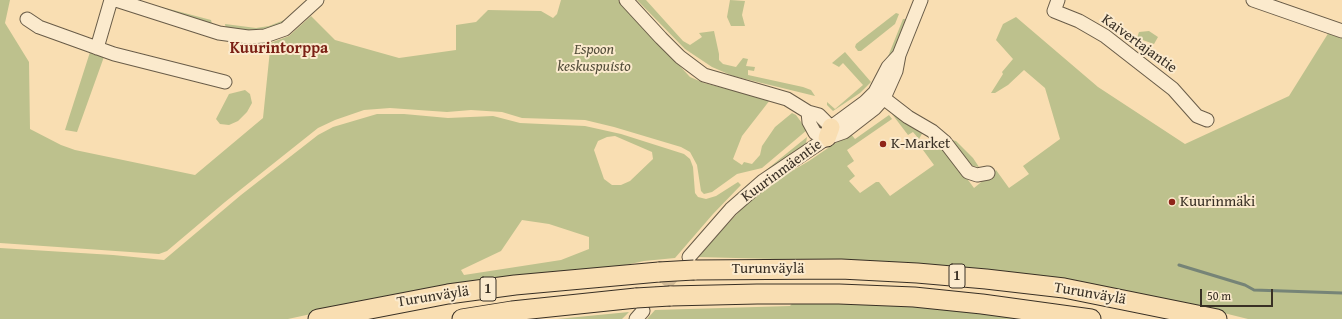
<!DOCTYPE html>
<html>
<head>
<meta charset="utf-8">
<style>
	body { margin:0 }
	#map { position:relative; width:1342px; height:319px; overflow:hidden; background:#f9deb2; font-family:"Gentium Book Plus",serif }
	canvas { display:block }
	.scale { position:absolute; left:1200px; top:289px; width:73px; height:18px; box-sizing:border-box; border:2px solid #393025; border-top:0; padding-left:5px; font-size:12px; line-height:14px; white-space:nowrap; color:#393025; -webkit-text-stroke:3px #fbeacd; paint-order:stroke }
</style>
</head>
<body>
<div id="map">
<canvas width="1342" height="319"></canvas>
<div class="scale">50 m</div>
</div>
<script>
const context = document.querySelector('canvas').getContext('2d');
context.lineJoin = 'round';
function fill(path, color) { context.fillStyle = color; context.fill(path, 'evenodd'); }
const shape = rows => new Path2D(rows.map(r => 'M' + r).join(''));
function stroke(path, color, width, dash) { context.strokeStyle = color; context.lineWidth = width; context.lineCap = dash ? 'butt' : 'round'; context.setLineDash(dash || []); context.stroke(path); }
function write(font, color, halo, rows, align = 'center') {
  context.font = font + ' "Gentium Book Plus",serif'; context.lineWidth = 4; context.setLineDash([]); context.textBaseline = 'middle'; context.strokeStyle = halo; context.fillStyle = color; for (const [text, x, y, turn = 0] of rows) {
    context.save(); context.translate(x, y); context.rotate((+turn || 0) * Math.PI / 180); context.textAlign = isNaN(turn) ? turn : align; if (halo) context.strokeText(text, 0, 0); context.fillText(text, 0, 0); context.restore();
  }
}
fill(shape([
	[0,0,10,0,5,23,29,62,30,129,61,145,75,150,195,175,263,118,270,50,270,43,289,36,311,16,335,40,399,58,456,50,456,25,476,22,488,10,541,11,553,18,557,14,561,0,619,0,690,77,704,83,770,100,742,136,733,159,742,165,744,162,752,164,760,155,762,146,775,127,792,113,796,115,807,130,762,168,737,174,712,192,704,194,701,191,697,165,690,152,681,147,614,127,585,120,522,118,502,112,471,110,447,112,390,108,364,110,335,120,318,128,225,202,167,251,159,254,0,243],
	[135,0,211,20,212,24,211,25],
	[637,0,646,0,683,41,690,45,702,37,699,33,714,31,719,54,719,60,723,64,736,67,743,58,748,59,746,66,755,67,754,71,748,70,748,75,803,87,811,90,815,96,733,76,712,67,685,49],
	[730,0,745,1,742,15,745,26,731,26,727,17],
	[896,13,899,14,895,24,861,51,858,51,855,47,856,44],
	[292,17,293,19,270,29,257,31,226,29,225,24,256,28,269,26],
	[1016,17,1098,87,1185,144,1289,96,1329,32,1342,37,1342,319,1248,319,1163,298,853,261,697,257,749,201,773,182,809,161,850,133,855,139,889,115,892,119,847,150,854,161,847,166,855,176,849,181,860,193,876,182,879,182,890,196,934,165,923,150,932,140,937,138,974,188,996,170,1009,188,1029,174,1023,166,1060,139,1045,88,1024,70,1008,85,995,93,991,93,1003,74,1002,72,1013,59,996,40,1003,24],
	[903,19,906,19,905,27,895,50,889,59,887,59],
	[1149,31,1158,37,1154,44,1137,38,1139,32],
	[91,49,105,54,77,132,65,130],
	[845,52,871,82,860,93,833,111,827,105,827,102,835,109,863,85,843,63,839,67,832,63],
	[245,90,250,94,252,103,247,112,238,121,229,125,220,124,216,119,229,94],
	[894,111,923,132,919,139,913,132,908,135,892,114],
	[377,114,404,114,448,118,493,116,520,123,585,126,621,134,684,154,690,159,693,167,695,193,698,197,706,199,716,196,738,182,741,185,713,214,675,258,644,261,616,267,380,299,288,319,0,319,0,248,113,255,164,260,241,195,318,135,333,127],
	[615,136,652,152,653,159,630,181,621,185,612,185,604,179,594,150,598,141,607,137],
	[522,220,549,224,589,237,589,249,561,260,464,275,461,270,501,251],
	[807,137,806,143,801,149,746,189,745,187],
	[952,140,956,141,973,158,979,167,970,166,951,141],
	[794,301,899,304,1046,319,647,319,655,310,790,306],
	[629,312,622,319,557,319]
]), '#bdc18d');
stroke(shape([
	[1179,265,1245,285,1254,290,1342,293]
]), '#768477', 3);
stroke(shape([
	[652,300,680,268]
]), '#d3bb96', 13, [13, 6]);
const minor = shape([
	[116,0,219,33,248,37,265,36,285,29,317,0],
	[626,0,661,38,680,57,704,75,787,99,808,112,819,115,831,127,865,102,875,92,888,67,899,55],
	[1058,0,1054,11,1079,21,1105,36,1173,89,1197,116,1207,120],
	[1253,0,1342,31],
	[27,19,39,27,114,54,225,82],
	[97,48,111,0],
	[877,93,908,117,932,131,945,142,968,172,977,175,988,173],
	[808,112,809,122,815,133,827,138],
	[689,257,731,209,763,181,827,138,844,132,875,108,884,98,896,71,899,55,921,0],
	[636,319,643,311]
]);
const major = shape([
	[827,138,831,127]
]);
const highway = shape([
	[694,270,841,269,917,273,986,279,1064,288,1217,319],
	[670,296,757,294,839,294,914,297,982,304,1091,319],
	[318,319,448,294,515,285,659,272],
	[462,319,512,311,636,298]
]);
stroke(minor, '#695c48', 15);
stroke(major, '#393025', 19);
stroke(highway, '#393025', 21);
stroke(minor, '#fbeacd', 13);
stroke(major, '#f9deb2', 17);
stroke(highway, '#f9deb2', 19);
const highwayBridge = shape([
	[659,272,694,270],
	[636,298,670,296]
]);
stroke(highwayBridge, '#393025', 21, []);
stroke(highwayBridge, '#f9deb2', 19);
for (const [x, y, r, color] of [
	[883,144,4,"#8f2418"],
	[1172,202,4,"#8f2418"]
]) { const dot = new Path2D(); dot.arc(x, y, r, 0, 2 * Math.PI); context.fillStyle = color; context.fill(dot); stroke(dot, '#fbeacd', 1.5); }
for (const [x, y, w] of [
	[957,276,16],
	[488,289,16]
]) { const box = new Path2D(); box.roundRect(x - w / 2, y - 12, w, 24, 3); context.fillStyle = '#fbeacd'; context.fill(box); stroke(box, '#393025', 1); }
write('bold 14px', '#393025', null, [
	["1",957,276],
	["1",488,289]
]);
write('15px', '#393025', '#fbeacd', [
	["Kaivertajantie",1139,44,36],
	["Kuurinmäentie",782,171,-36],
	["Turunväylä",768,269],
	["Turunväylä",1090,294,10],
	["Turunväylä",433,297,-9]
]);
write('italic 15px', '#534d3a', '#fbeacd', [
	["Espoon",594,50],
	["keskuspuisto",594,67]
]);
write('15px', '#393025', '#fbeacd', [
	["K-Market",891,144],
	["Kuurinmäki",1180,202]
], 'left');
write('bold 16px', '#7a1f14', '#fbeacd', [
	["Kuurintorppa",279,49]
]);
</script>
</body>
</html>
